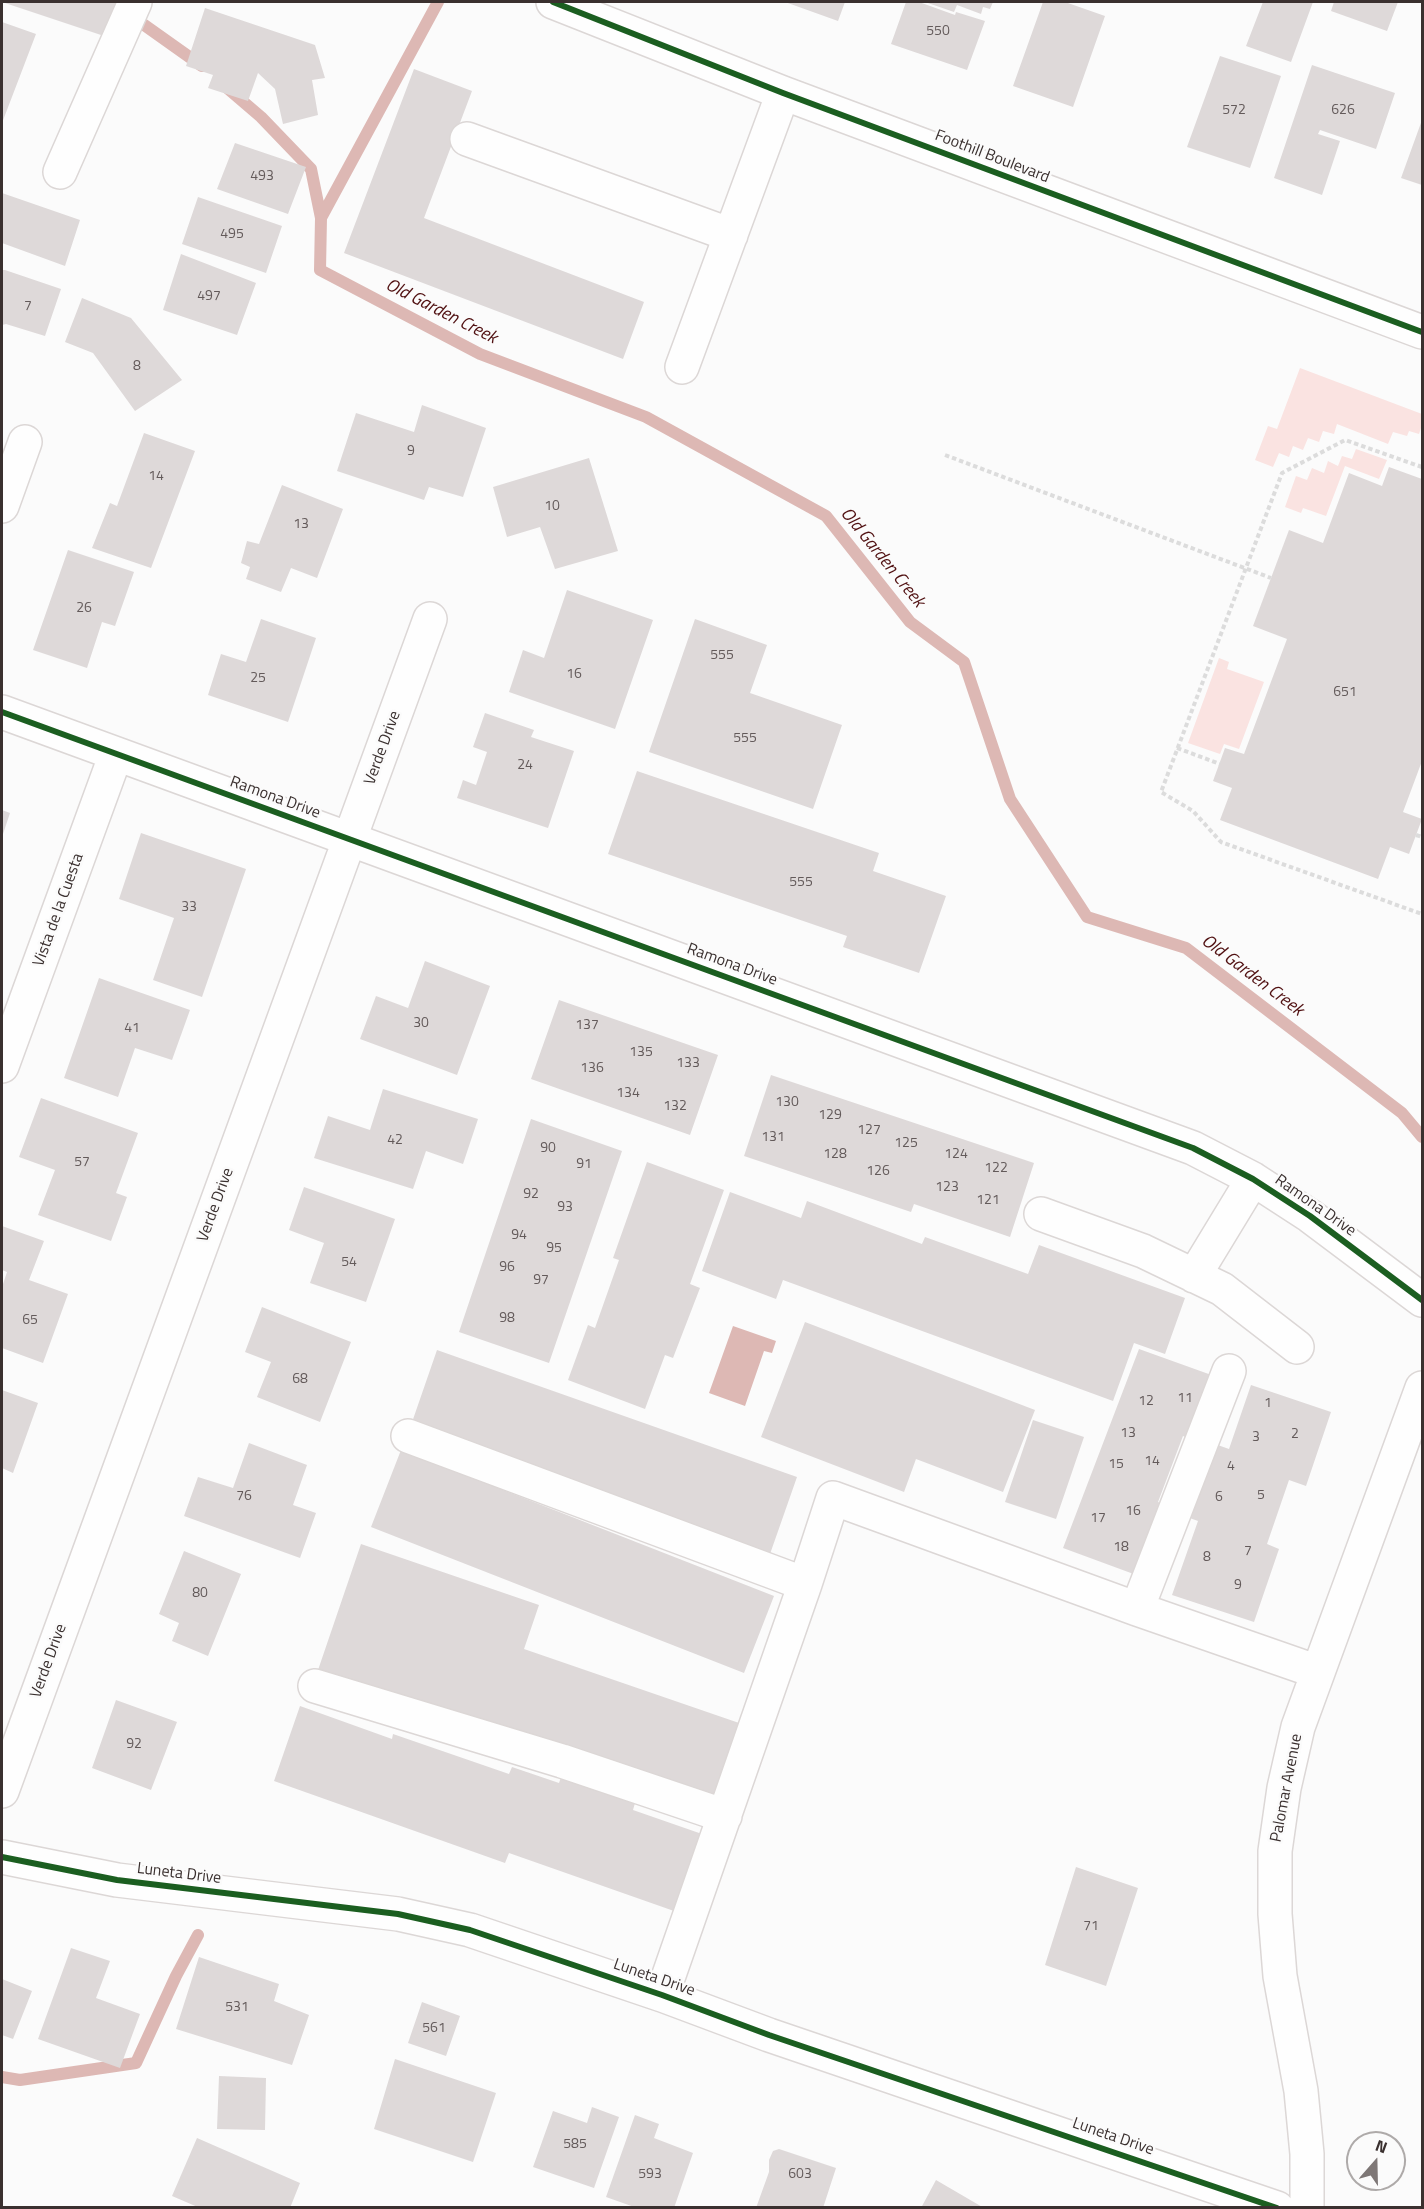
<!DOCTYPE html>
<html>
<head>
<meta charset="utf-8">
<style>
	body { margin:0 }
	#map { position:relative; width:1424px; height:2209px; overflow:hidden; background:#fbfbfb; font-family:"Titillium Web",sans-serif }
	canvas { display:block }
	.frame { position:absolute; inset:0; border:3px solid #3a302f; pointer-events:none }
	.north { position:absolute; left:1346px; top:2131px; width:60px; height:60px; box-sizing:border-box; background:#fbfbfb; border:2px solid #aeaaa9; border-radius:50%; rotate:20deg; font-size:16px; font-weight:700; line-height:24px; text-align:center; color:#3a302f }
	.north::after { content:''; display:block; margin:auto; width:21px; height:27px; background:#7e7776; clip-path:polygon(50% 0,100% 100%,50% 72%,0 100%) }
</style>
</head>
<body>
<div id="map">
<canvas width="1424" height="2209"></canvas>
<div class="frame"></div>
<div class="north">N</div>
</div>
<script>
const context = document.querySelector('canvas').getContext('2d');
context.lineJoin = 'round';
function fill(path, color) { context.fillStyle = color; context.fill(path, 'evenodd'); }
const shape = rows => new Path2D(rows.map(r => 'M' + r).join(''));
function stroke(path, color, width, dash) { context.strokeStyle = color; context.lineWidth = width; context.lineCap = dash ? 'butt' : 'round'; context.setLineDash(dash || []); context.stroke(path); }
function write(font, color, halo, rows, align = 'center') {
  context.font = font + ' "Titillium Web",sans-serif'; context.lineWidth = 5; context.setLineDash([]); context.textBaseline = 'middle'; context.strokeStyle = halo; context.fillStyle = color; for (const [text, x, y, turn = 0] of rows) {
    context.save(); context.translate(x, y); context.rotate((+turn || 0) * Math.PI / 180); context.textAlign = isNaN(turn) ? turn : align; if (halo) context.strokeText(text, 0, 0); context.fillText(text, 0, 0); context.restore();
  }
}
fill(shape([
	[1300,368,1422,414,1422,425,1419,434,1409,431,1407,436,1393,432,1388,444,1337,424,1334,434,1323,431,1319,442,1308,438,1303,450,1293,446,1289,457,1279,453,1273,467,1255,460,1268,426,1277,429],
	[1356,449,1387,460,1379,479,1345,466,1326,516,1303,508,1301,513,1285,507,1296,476,1307,480,1312,468,1324,473,1328,461,1338,466,1342,456,1352,459],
	[1219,658,1229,662,1227,669,1264,682,1239,749,1224,744,1220,754,1188,743]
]), '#fae3e1');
fill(shape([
	[733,1326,776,1341,772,1353,764,1351,745,1406,709,1393]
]), '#ddb8b4');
stroke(shape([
	[112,2,202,66],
	[226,87,261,117,311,169,321,218,320,270,480,354,646,417,826,516,910,622,964,662,1010,799,1087,917,1186,948,1402,1113,1422,1137],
	[321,218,438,2],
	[2,2077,20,2080,136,2063,176,1976,198,1935]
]), '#ddb8b4', 12);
fill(shape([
	[2,2,125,2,113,39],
	[785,2,845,2,838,21],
	[906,2,919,2,955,15,956,12,985,21,967,70,891,44],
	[925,2,993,2,990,9,983,7,981,14,957,5,954,12],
	[1043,2,1065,2,1105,16,1073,107,1013,86],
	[1263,2,1313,2,1291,62,1246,46],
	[1334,2,1398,2,1387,31,1331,11],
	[205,8,315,45,325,78,312,80,318,115,283,124,275,89,258,73,248,101,208,88,213,75,186,66],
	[2,22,36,34,2,123],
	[1220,56,1281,76,1250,168,1187,147],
	[1312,65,1395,93,1376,149,1320,130,1318,134,1340,141,1322,195,1274,178],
	[414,69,472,91,424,218,644,302,623,359,344,253],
	[1422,120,1422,185,1401,178],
	[235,143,306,167,288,214,217,189],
	[2,193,80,220,65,266,2,243],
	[198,197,282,226,266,273,182,244],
	[181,254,256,283,237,335,163,310],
	[2,270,5,270,61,289,45,336,6,324,2,325],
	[82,298,131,318,182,380,135,411,93,353,65,342],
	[422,405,486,428,463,497,429,487,424,500,337,471,356,413,414,432],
	[144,433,195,451,151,568,92,548,110,503,117,506],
	[589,458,618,551,555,569,540,527,507,537,493,487],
	[1389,467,1422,479,1422,761,1403,812,1422,819,1409,854,1390,847,1378,879,1220,820,1232,788,1213,781,1225,748,1244,754,1287,639,1253,626,1289,530,1323,543,1349,473,1382,486],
	[282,485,343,509,317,578,291,568,281,592,246,579,250,567,241,563,247,541,259,544],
	[68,550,134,572,115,626,102,622,87,668,33,650],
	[567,590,653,620,615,729,509,692,523,650,544,658],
	[261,619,316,638,288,722,208,695,221,654,246,662],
	[695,619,767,645,750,693,842,725,813,809,649,752],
	[485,713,534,730,531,737,574,751,548,828,457,798,463,780,476,785,487,752,473,747],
	[637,771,879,853,873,871,946,896,919,973,843,947,847,936,608,854],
	[2,810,10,813,2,837],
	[141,833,246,869,202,997,153,980,174,918,119,899],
	[425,961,490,986,457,1075,360,1039,376,996,408,1008],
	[99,978,190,1010,172,1060,135,1048,118,1097,64,1078],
	[559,1000,718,1055,690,1135,531,1079],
	[771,1075,1034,1163,1010,1237,914,1204,911,1212,744,1156],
	[383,1089,478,1119,463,1164,426,1151,413,1189,314,1158,328,1116,370,1130],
	[41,1098,138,1133,116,1193,127,1197,111,1241,38,1215,55,1170,19,1157],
	[531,1119,622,1151,549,1363,459,1332],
	[647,1162,724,1190,690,1284,700,1288,673,1358,665,1355,645,1409,568,1380,588,1325,595,1328,619,1260,613,1258],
	[304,1187,395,1219,366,1302,310,1283,324,1243,289,1230],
	[730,1192,801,1218,807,1201,922,1244,925,1237,1028,1274,1039,1245,1185,1298,1165,1354,1134,1343,1113,1401,783,1280,776,1299,702,1271],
	[2,1226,44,1241,29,1280,68,1294,43,1363,2,1348,2,1287,7,1272,2,1270],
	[262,1307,351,1342,320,1422,257,1397,271,1362,245,1352],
	[805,1322,1035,1410,1003,1492,916,1459,904,1492,761,1437],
	[1139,1349,1217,1377,1192,1440,1183,1436,1158,1502,1166,1505,1139,1576,1063,1548],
	[437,1350,797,1477,770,1554,410,1428],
	[1251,1385,1331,1412,1306,1486,1289,1480,1267,1544,1279,1549,1254,1622,1172,1595,1198,1521,1187,1517,1212,1443,1229,1449],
	[2,1390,38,1403,13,1473,2,1468],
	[1033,1420,1084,1437,1056,1519,1005,1502],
	[249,1443,307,1465,293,1505,316,1513,300,1558,184,1516,198,1477,233,1488],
	[401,1450,774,1596,744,1673,371,1527],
	[361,1544,539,1605,524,1649,742,1724,716,1799,317,1673],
	[184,1551,241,1574,208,1656,172,1641,179,1623,159,1614],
	[116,1700,177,1722,151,1790,92,1768],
	[300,1706,392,1739,393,1734,509,1774,512,1767,559,1783,561,1777,635,1803,633,1810,702,1834,674,1911,509,1853,505,1863,274,1781],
	[1076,1867,1138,1888,1106,1986,1045,1965],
	[71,1948,110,1961,96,1998,140,2014,120,2068,38,2039],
	[199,1957,279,1984,274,2001,309,2015,292,2065,176,2029],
	[2,1979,32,1991,13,2039,2,2035],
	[422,2002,460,2016,446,2056,408,2043],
	[395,2059,496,2093,473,2162,374,2129],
	[219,2076,266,2078,265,2130,217,2129],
	[592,2107,619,2117,594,2188,533,2167,553,2111,587,2123],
	[635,2115,659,2124,654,2138,693,2153,674,2208,637,2208,606,2197],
	[197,2138,300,2183,290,2208,200,2208,172,2196],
	[779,2149,836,2168,823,2208,756,2208,769,2172,769,2160,773,2151],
	[936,2180,984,2208,921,2208]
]), '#ded9d9');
const minor = shape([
	[553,2,783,93,1422,332],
	[467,139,731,235],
	[60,172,135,2],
	[682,367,783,93],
	[2,506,25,442],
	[2,712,1193,1148,1253,1179,1310,1216,1422,1300],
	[2,1066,116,754],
	[1041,1214,1143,1251,1222,1289,1297,1347],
	[1194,1276,1253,1179],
	[408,1436,805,1584],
	[1137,1609,1229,1371],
	[315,1686,562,1761,725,1816],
	[2,1791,430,619],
	[2,1857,117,1880,398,1914,470,1930,662,1995,769,2035,1277,2208],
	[662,1995,805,1584,833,1498,1137,1609,1318,1672],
	[1307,2208,1307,2154,1301,2091,1280,1976,1275,1914,1275,1851,1284,1788,1298,1727,1422,1388]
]);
stroke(minor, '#dcd7d6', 36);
stroke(shape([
	[945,455,1271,578],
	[1422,467,1345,440,1282,473,1161,792,1193,811,1221,842,1422,914],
	[1177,748,1220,764],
	[1416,835,1422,837]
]), '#dcdcdc', 4, [4.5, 3]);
stroke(minor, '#fefefe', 33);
stroke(shape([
	[553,2,783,93,1422,332],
	[2,712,1193,1148,1253,1179,1310,1216,1422,1300],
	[2,1857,117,1880,398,1914,470,1930,662,1995,769,2035,1277,2208]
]), '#1b5e20', 6);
write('14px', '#635a5a', null, [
	["550",938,32],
	["572",1234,111],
	["626",1343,111],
	["493",262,177],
	["495",232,235],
	["497",209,297],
	["7",28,307],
	["8",137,367],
	["9",411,452],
	["14",156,477],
	["10",552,507],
	["13",301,525],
	["26",84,609],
	["555",722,656],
	["16",574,675],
	["25",258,679],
	["651",1345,693],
	["555",745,739],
	["24",525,766],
	["555",801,883],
	["33",189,908],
	["30",421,1024],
	["137",587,1026],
	["41",132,1029],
	["135",641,1053],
	["133",688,1064],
	["136",592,1069],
	["134",628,1094],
	["130",787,1103],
	["132",675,1107],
	["129",830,1116],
	["127",869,1131],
	["131",773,1138],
	["42",395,1141],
	["125",906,1144],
	["90",548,1149],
	["128",835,1155],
	["124",956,1155],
	["57",82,1163],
	["91",584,1165],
	["122",996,1169],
	["126",878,1172],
	["123",947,1188],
	["92",531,1195],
	["121",988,1201],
	["93",565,1208],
	["94",519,1236],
	["95",554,1249],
	["54",349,1263],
	["96",507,1268],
	["97",541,1281],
	["98",507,1319],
	["65",30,1321],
	["68",300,1380],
	["11",1185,1399],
	["12",1146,1402],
	["1",1268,1404],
	["13",1128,1434],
	["2",1295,1435],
	["3",1256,1438],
	["14",1152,1462],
	["15",1116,1465],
	["4",1231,1467],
	["5",1261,1496],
	["76",244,1497],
	["6",1219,1498],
	["16",1133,1512],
	["17",1098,1519],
	["18",1121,1548],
	["7",1248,1552],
	["8",1207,1558],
	["9",1238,1586],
	["80",200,1594],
	["92",134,1745],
	["71",1091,1927],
	["531",237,2008],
	["561",434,2029],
	["585",575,2145],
	["593",650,2175],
	["603",800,2175]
]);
write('16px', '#3a302f', '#fbfbfb', [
	["Foothill Boulevard",992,157,21],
	["Verde Drive",383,748,-70],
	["Ramona Drive",275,798,20],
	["Vista de la Cuesta",59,910,-70],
	["Ramona Drive",732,965,20],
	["Verde Drive",216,1205,-70],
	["Ramona Drive",1315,1206,35],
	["Verde Drive",49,1661,-70],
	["Palomar Avenue",1287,1788,-79],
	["Luneta Drive",179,1874,7],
	["Luneta Drive",654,1978,19],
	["Luneta Drive",1113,2137,19]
]);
write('italic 18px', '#501011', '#fbfbfb', [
	["Old Garden Creek",441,312,27],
	["Old Garden Creek",882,558,51],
	["Old Garden Creek",1252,976,37]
]);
</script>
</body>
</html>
